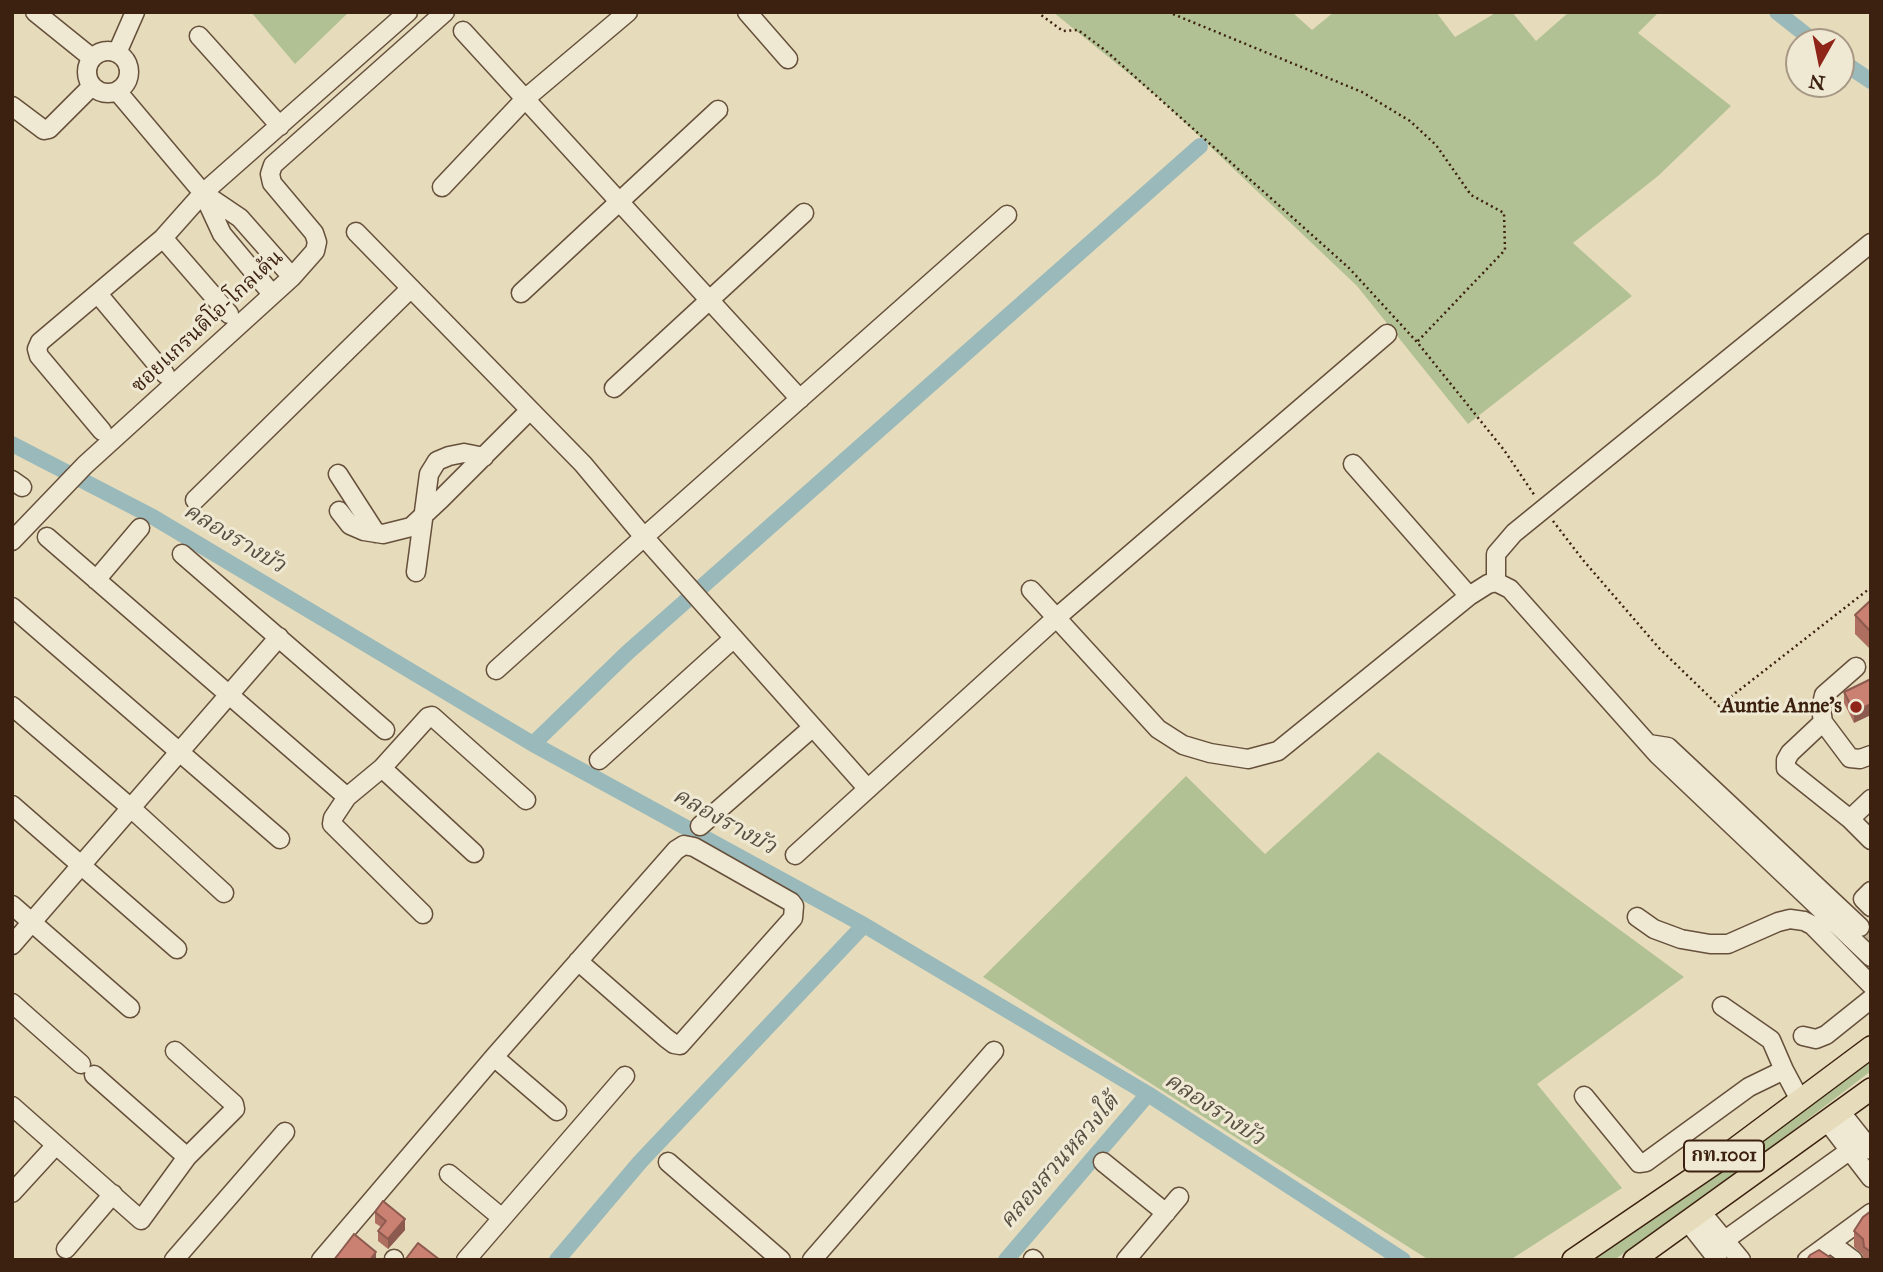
<!DOCTYPE html>
<html>
<head>
<meta charset="utf-8">
<style>
	body { margin:0 }
	#map { position:relative; width:1883px; height:1272px; overflow:hidden; background:#e6dcbb; font-family:"IM FELL Great Primer",serif }
	canvas { display:block }
	.frame { position:absolute; inset:0; border:14px solid #3c2110; pointer-events:none }
	.north { position:absolute; left:1785px; top:28px; width:70px; height:70px; box-sizing:border-box; background:#efe8d3; border:2px solid #a79885; border-radius:50%; rotate:189deg; font-size:19px; font-weight:700; line-height:28px; text-align:center; color:#3c2110 }
	.north::after { content:''; display:block; margin:auto; width:24px; height:32px; background:#8f2418; clip-path:polygon(50% 0,100% 100%,50% 72%,0 100%) }
</style>
</head>
<body>
<div id="map">
<canvas width="1883" height="1272"></canvas>
<div class="frame"></div>
<div class="north">N</div>
</div>
<script>
const context = document.querySelector('canvas').getContext('2d');
context.lineJoin = 'round';
function fill(path, color) { context.fillStyle = color; context.fill(path, 'evenodd'); }
const shape = rows => new Path2D(rows.map(r => 'M' + r).join(''));
function stroke(path, color, width, dash) { context.strokeStyle = color; context.lineWidth = width; context.lineCap = dash ? 'butt' : 'round'; context.setLineDash(dash || []); context.stroke(path); }
function write(font, color, halo, rows, align = 'center') {
  context.font = font + ' "IM FELL Great Primer","Noto Serif Thai",serif'; context.lineWidth = 6; context.setLineDash([]); context.textBaseline = 'middle'; context.strokeStyle = halo; context.fillStyle = color; for (const [text, x, y, turn = 0] of rows) {
    context.save(); context.translate(x, y); context.rotate((+turn || 0) * Math.PI / 180); context.textAlign = isNaN(turn) ? turn : align; if (halo) context.strokeText(text, 0, 0); context.fillText(text, 0, 0); context.restore();
  }
}
fill(shape([
	[251,12,349,12,295,64],
	[1053,12,1292,12,1312,30,1334,12,1436,12,1455,37,1497,12,1512,12,1536,41,1569,12,1659,12,1638,33,1731,106,1658,176,1573,243,1632,296,1468,424,1357,286,1160,99],
	[1378,752,1684,977,1537,1084,1622,1188,1510,1260,1429,1260,983,977,1186,776,1265,854],
	[1871,1058,1871,1071,1729,1179,1614,1260,1590,1260]
]), '#b2c193');
stroke(shape([
	[1777,12,1815,42],
	[1841,61,1871,81],
	[12,444,153,517,533,744,864,925,1148,1094,1403,1260],
	[533,744,627,653,1200,146],
	[557,1260,640,1162,864,925],
	[1006,1260,1148,1094]
]), '#9ab9ba', 16);
stroke(shape([
	[1860,927,1871,937]
]), '#c4b799', 18, [18, 9]);
const minor = shape([
	[35,12,92,58],
	[747,12,788,59],
	[463,31,800,399],
	[199,36,280,126],
	'87 72a21 21 0 1 1 42 0a21 21 0 1 1-42 0Z',
	[117,53,135,12],
	[117,91,203,193,240,218,292,277],
	[12,106,44,130,49,129,92,86],
	[442,187,526,98,628,12],
	[203,193,222,234,272,294],
	[356,232,583,464,644,537,868,789],
	[163,238,229,314],
	[521,293,718,110],
	[98,294,165,374],
	[614,388,804,213],
	[102,431,39,356,37,349,40,342,163,238,203,193,408,12],
	[1353,464,1469,596,1488,584,1496,582,1510,589,1658,755,1871,957],
	[338,474,376,533],
	[12,480,22,487],
	[195,500,411,288],
	[339,511,350,525,364,531,383,534,411,527,441,499,530,410],
	[47,537,347,797],
	[12,541,85,465,292,277,315,251,317,242,314,233,272,183,270,174,273,165,445,12],
	[182,554,385,730],
	[416,572,429,474,437,461,449,456,464,453,484,457],
	[96,580,140,528],
	[1496,582,1496,554,1514,533,1871,243],
	[1031,590,1158,729,1183,745,1210,753,1248,759,1278,751,1469,596],
	[12,607,280,839],
	[496,670,644,537,1007,215],
	[12,706,131,808,224,893],
	[1823,722,1821,708,1824,695,1856,667],
	[1649,744,1668,747,1860,927],
	[599,760,734,638],
	[382,768,474,853],
	[1871,799,1850,819,1871,840],
	[12,805,177,949],
	[1850,819,1786,768,1786,760,1790,753,1823,722,1850,758,1860,759,1871,755],
	[700,826,813,727],
	[795,855,1056,618,1387,334],
	[1871,891,1863,899,1871,907],
	[12,905,130,1008],
	[423,914,332,824,333,818,347,797,382,768,428,717,432,716,526,800],
	[1637,917,1654,929,1681,939,1710,944,1728,944,1778,922,1790,919,1804,921,1812,925,1871,985],
	[12,945,279,637],
	[12,1003,81,1064],
	[1722,1006,1771,1040,1784,1070],
	[1803,1036,1816,1039,1826,1035,1871,999],
	[494,1057,557,1111],
	[94,1075,187,1157],
	[1584,1096,1639,1163,1646,1162,1749,1087,1784,1070,1800,1100],
	[12,1106,141,1220,187,1157,235,1109,234,1104,175,1051],
	[1840,1111,1871,1150],
	[1827,1121,1871,1178],
	[668,1162,781,1260],
	[1103,1162,1166,1213],
	[449,1174,502,1218],
	[12,1193,56,1145],
	[1702,1213,1741,1260],
	[1688,1222,1718,1260],
	[1725,1240,1849,1151],
	[1830,1243,1853,1260],
	[66,1249,113,1194],
	[1033,1259,1034,1260],
	[174,1260,285,1132],
	[321,1260,494,1057,676,850,684,845,694,847,791,902,794,906,793,918,680,1045,674,1044,666,1038,578,961],
	[394,1260,394,1259],
	[466,1260,625,1076],
	[812,1260,994,1051],
	[1126,1260,1179,1197],
	[1807,1260,1871,1213]
]);
const major = shape([
	[1573,1260,1721,1159,1871,1047],
	[1634,1260,1871,1089]
]);
stroke(minor, '#66503b', 21);
stroke(major, '#3c2110', 24);
stroke(shape([
	[1037,12,1063,31,1078,30,1105,50,1349,268,1417,342,1504,450,1535,496],
	[1168,12,1362,92,1410,121,1436,145,1471,195,1504,213,1505,250,1417,342],
	[1553,521,1583,560,1659,648,1719,706,1869,589,1871,591]
]), '#3c2110', 2.5, [2, 3.5]);
stroke(minor, '#efe8d3', 18);
stroke(major, '#e6dcbb', 21);
fill(shape([
	[1871,600,1871,650,1855,634,1855,615],
	[1871,679,1854,723,1844,703,1844,692],
	[1871,1211,1871,1260,1863,1260,1863,1255,1854,1247,1854,1231],
	[375,1212,405,1230,388,1249,378,1241,378,1231,381,1227,375,1223]
]), '#ae6f61');
fill(shape([
	[1871,704,1871,715,1854,723,1854,712],
	[405,1219,405,1230,388,1249,388,1239],
	[376,1252,376,1260,370,1260]
]), '#8d5a4f');
const building = shape([
	[1871,600,1871,632,1855,615,1871,600],
	[1871,679,1871,704,1854,712,1844,692,1871,679],
	[383,1201,405,1219,388,1239,378,1231,386,1221,375,1212,383,1201],
	[1871,1211,1871,1252,1864,1247,1863,1239,1854,1231,1863,1217,1871,1211],
	[354,1234,376,1252,370,1260,334,1260,354,1234],
	[418,1243,440,1260,405,1260,418,1243],
	[1819,1250,1834,1260,1807,1260,1810,1255,1819,1250]
]);
fill(building, '#ca8171');
stroke(building, '#8d5a4f', 2);
for (const [x, y, r, color] of [
	[1856,707,7,"#8f2418"]
]) { const dot = new Path2D(); dot.arc(x, y, r, 0, 2 * Math.PI); context.fillStyle = color; context.fill(dot); stroke(dot, '#efe8d3', 2.5); }
for (const [x, y, w] of [
	[1724,1156,80]
]) { const box = new Path2D(); box.roundRect(x - w / 2, y - 15.5, w, 31, 5); context.fillStyle = '#efe8d3'; context.fill(box); stroke(box, '#3c2110', 2); }
write('bold 19px', '#3c2110', null, [
	["กท.1001",1724,1156]
]);
write('21px', '#3c2110', '#efe8d3', [
	["ซอยแกรนดิโอ-โกลเด้น",208,322,-43]
]);
write('bold 21px', '#3c2110', '#efe8d3', [
	["Auntie Anne's",1842,707]
], 'right');
write('italic 23px', '#584f43', '#efe8d3', [
	["คลองรางบัว",234,539,31],
	["คลองรางบัว",724,822,29],
	["คลองรางบัว",1214,1110,33],
	["คลองสวนหลวงใต้",1060,1162,-49]
]);
</script>
</body>
</html>
